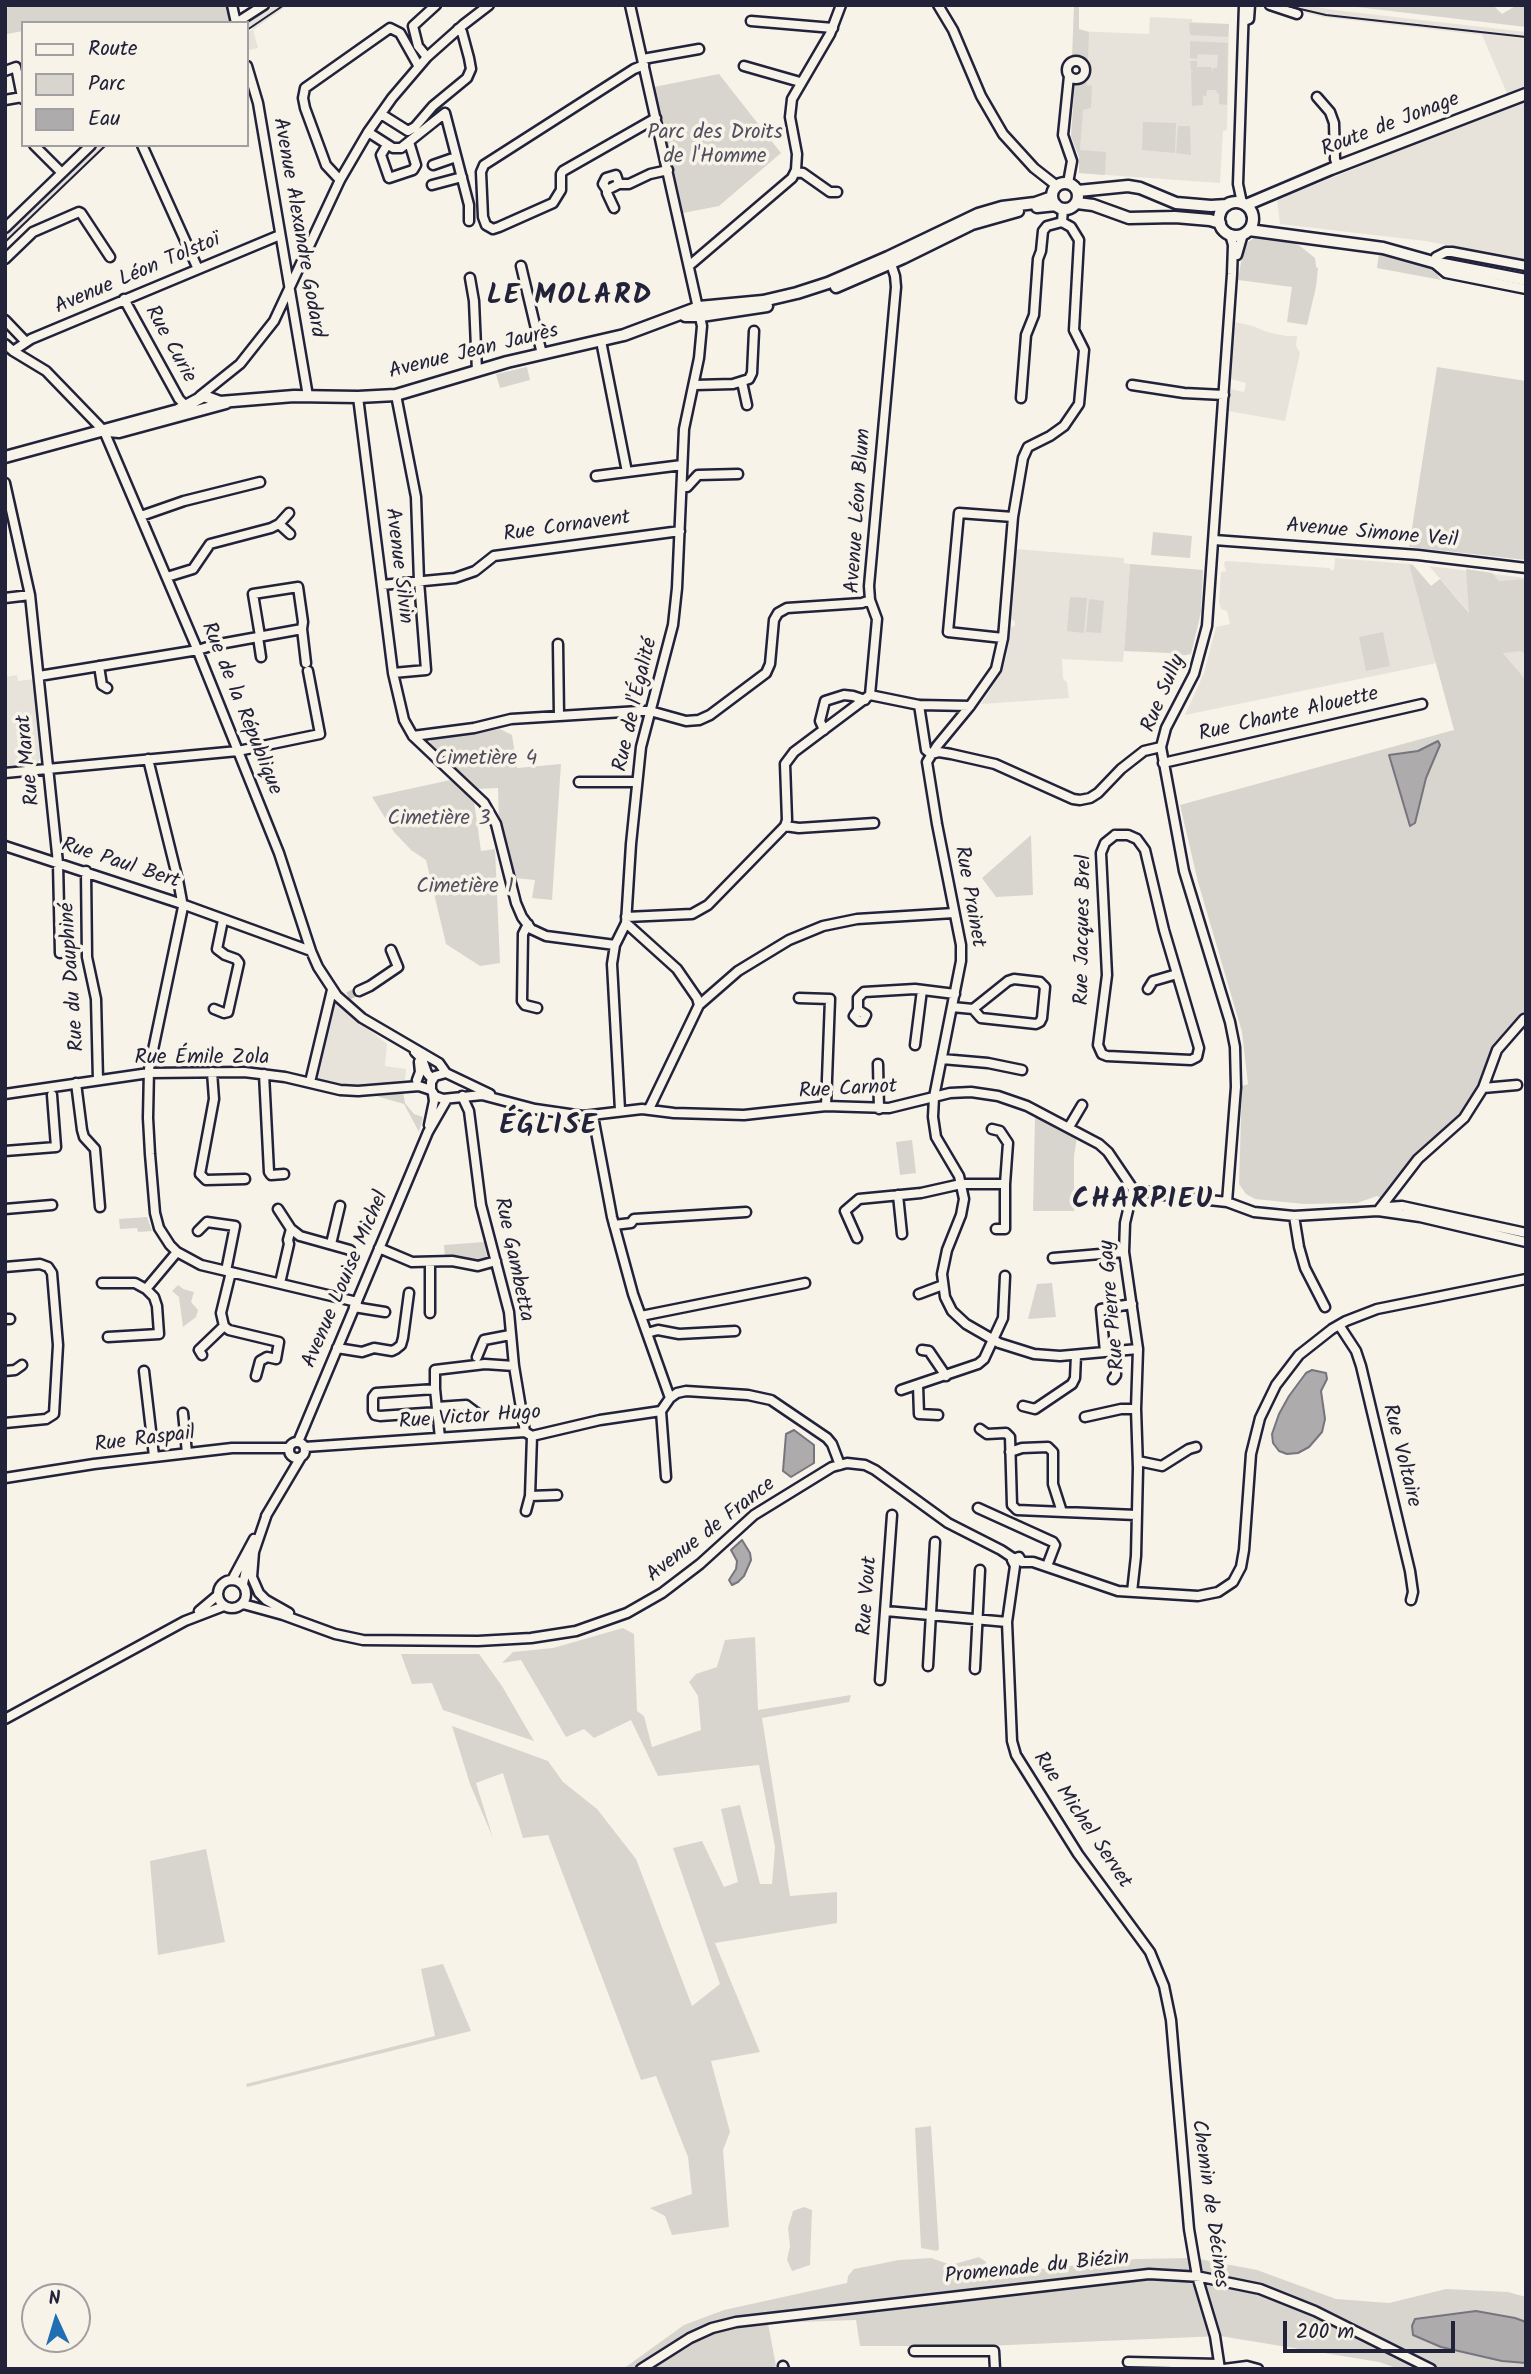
<!DOCTYPE html>
<html>
<head>
<meta charset="utf-8">
<style>
	body { margin:0 }
	#map { position:relative; width:1531px; height:2374px; overflow:hidden; background:#f7f3e8; font-family:Kalam,sans-serif }
	canvas { display:block }
	.frame { position:absolute; inset:0; border:7px solid #22223b; pointer-events:none }
	.legend { position:absolute; left:21px; top:21px; width:228px; height:126px; box-sizing:border-box; background:#f7f3e8; border:2px solid #a29fa3; margin:0; padding:9px 12px; list-style:none; font-size:21px; color:#22223b }
	.legend li { display:flex; align-items:center; gap:14px; height:35px }
	.legend b { width:35px; border:2px solid #a29fa3 }
	.north { position:absolute; left:21px; top:2283px; width:70px; height:70px; box-sizing:border-box; background:#f7f3e8; border:2px solid #a29fa3; border-radius:50%; rotate:356deg; font-size:19px; font-weight:700; line-height:28px; text-align:center; color:#22223b }
	.north::after { content:''; display:block; margin:auto; width:24px; height:32px; background:#1f6fb2; clip-path:polygon(50% 0,100% 100%,50% 72%,0 100%) }
	.scale { position:absolute; left:1283px; top:2321px; width:172px; height:32px; box-sizing:border-box; border:4px solid #22223b; border-top:0; padding-left:9px; font-size:21px; line-height:24px; white-space:nowrap; color:#22223b; -webkit-text-stroke:5px #f7f3e8; paint-order:stroke }
</style>
</head>
<body>
<div id="map">
<canvas width="1531" height="2374"></canvas>
<div class="frame"></div>
<ul class="legend">
<li><b style="height:9px;background:#f7f3e8"></b>Route</li>
<li><b style="height:19px;background:#d8d5cf"></b>Parc</li>
<li><b style="height:19px;background:#aeabad"></b>Eau</li>
</ul>
<div class="north">N</div>
<div class="scale">200 m</div>
</div>
<script>
const context = document.querySelector('canvas').getContext('2d');
context.lineJoin = 'round';
function fill(path, color) { context.fillStyle = color; context.fill(path, 'evenodd'); }
const shape = rows => new Path2D(rows.map(r => 'M' + r).join(''));
function stroke(path, color, width, dash) { context.strokeStyle = color; context.lineWidth = width; context.lineCap = dash ? 'butt' : 'round'; context.setLineDash(dash || []); context.stroke(path); }
function write(font, color, halo, rows, align = 'center') {
  context.font = font + ' Kalam,sans-serif'; context.lineWidth = 7; context.setLineDash([]); context.textBaseline = 'middle'; context.strokeStyle = halo; context.fillStyle = color; for (const [text, x, y, turn = 0] of rows) {
    context.save(); context.translate(x, y); context.rotate((+turn || 0) * Math.PI / 180); context.textAlign = isNaN(turn) ? turn : align; if (halo) context.strokeText(text, 0, 0); context.fillText(text, 0, 0); context.restore();
  }
}
fill(shape([
	[275,5,288,5,253,30,258,48,249,50,247,33,253,29,247,23],
	[1274,5,1305,5,1334,10,1526,32,1526,260,1425,241,1280,224,1277,200,1512,105,1482,35,1323,17],
	[1150,17,1192,19,1192,22,1229,24,1227,130,1223,131,1220,183,1079,173,1079,157,1071,136,1075,82,1085,83,1088,80,1089,60,1073,58,1073,31,1149,34],
	[99,145,107,145,5,244,5,236],
	[1235,322,1253,326,1267,332,1286,336,1297,336,1296,346,1300,353,1285,421,1228,411,1230,389,1244,392,1246,383,1231,379],
	[1016,549,1124,558,1124,563,1130,564,1123,662,1062,659,1063,678,1067,683,1069,698,981,704,1001,673,1007,654,1009,627,1015,626,1015,621,1010,619],
	[1335,558,1409,564,1437,663,1185,715,1204,673,1216,627,1230,624,1227,611,1221,609,1219,602,1221,572,1226,571,1224,563,1226,561,1330,568,1332,571,1334,569],
	[1429,566,1526,578,1526,680,1455,596],
	[17,675,18,681,35,679,42,754,37,764,5,767,5,677],
	[334,998,353,1017,387,1044,385,1066,406,1069,405,1080,380,1085,346,1085,318,1079,315,1074]
]), '#e7e3db');
fill(shape([
	[13,5,226,5,229,16,232,17,233,20,230,23,23,23,23,31,7,34,5,9],
	[1074,5,1079,5,1079,29,1089,32,1088,59,1072,58],
	[1340,5,1493,5,1502,14,1517,5,1526,5,1526,27],
	[1189,23,1229,24,1228,37,1190,35],
	[1190,41,1228,43,1227,105,1219,104,1219,94,1217,93,1216,90,1207,90,1206,96,1203,96,1203,105,1192,106,1191,72,1194,71,1191,71,1190,61,1197,61,1197,67,1211,67,1213,72,1213,68,1217,68,1218,55,1198,54,1197,59,1190,58],
	[719,74,781,153,719,206,683,213,654,87],
	[1075,82,1086,82,1087,85,1092,86,1091,108,1083,110,1080,150,1106,152,1105,175,1079,173,1079,157,1071,136],
	[1143,122,1176,123,1175,153,1142,150],
	[1178,126,1190,126,1191,155,1176,153],
	[1254,238,1289,241,1300,246,1315,258,1316,267,1318,268,1316,287,1307,325,1287,322,1292,287,1238,280,1244,245],
	[1379,252,1433,269,1441,280,1377,268],
	[527,367,530,380,500,388,496,374],
	[1437,367,1526,381,1526,560,1409,547],
	[1153,532,1192,536,1190,558,1151,555],
	[1130,564,1203,570,1201,612,1191,654,1180,656,1177,653,1170,657,1170,653,1124,651],
	[1409,564,1413,565,1431,586,1440,579,1469,613,1466,569,1492,573,1499,581,1526,579,1526,655,1521,651,1503,653,1526,680,1526,1016,1523,1016,1506,1033,1494,1050,1481,1087,1468,1109,1383,1200,1377,1196,1357,1203,1304,1204,1255,1199,1246,1194,1239,1184,1242,1086,1248,1084,1242,1032,1198,882,1180,805,1454,730],
	[1070,597,1087,598,1084,633,1067,631],
	[1089,599,1104,601,1101,633,1086,632],
	[1383,632,1390,666,1366,671,1359,637],
	[500,729,512,735,517,768,561,764,552,900,532,898,535,880,514,878,499,825,498,788,475,789,429,748,431,740,437,738],
	[455,779,474,801,481,851,495,849,500,963,480,966,446,944,426,860,411,850,394,832,372,797],
	[1031,835,1033,895,996,897,982,878],
	[403,1092,405,1103,414,1114,423,1117,419,1132,404,1104,376,1096],
	[1035,1116,1077,1137,1074,1156,1074,1211,1033,1211],
	[912,1140,916,1173,900,1175,896,1142],
	[147,1217,152,1231,138,1232,137,1228,120,1229,119,1219],
	[484,1242,487,1257,485,1260,479,1262,445,1258,444,1245],
	[1052,1283,1056,1317,1028,1319,1037,1284],
	[178,1285,183,1289,194,1292,191,1302,198,1310,196,1317,183,1327,179,1297,172,1291],
	[623,1628,634,1634,637,1711,644,1716,652,1747,701,1730,698,1696,689,1682,696,1674,717,1667,725,1640,755,1637,758,1710,851,1695,849,1702,762,1718,790,1896,837,1892,837,1923,715,1943,760,2052,711,2061,730,2132,723,2150,729,2227,672,2235,665,2216,650,2208,692,2194,688,2157,656,2076,641,2080,548,1835,523,1838,503,1773,476,1783,493,1838,470,1784,452,1726,548,1761,563,1782,597,1809,636,1859,692,2006,720,1984,673,1848,702,1841,724,1887,738,1882,721,1809,740,1805,760,1884,772,1884,775,1847,759,1765,658,1776,631,1720,594,1738,584,1729,566,1737,521,1660,502,1663,513,1652,553,1648],
	[401,1654,479,1654,502,1686,534,1741,443,1710,432,1683,412,1684],
	[206,1849,225,1942,158,1955,150,1861],
	[443,1964,471,2031,247,2087,246,2084,435,2036,421,1969],
	[931,2126,939,2249,937,2251,921,2248,915,2128],
	[804,2207,812,2210,810,2265,792,2271,787,2260,790,2246,788,2228,793,2211],
	[979,2257,985,2261,993,2274,1136,2259,1194,2258,1257,2270,1336,2299,1389,2303,1446,2289,1508,2292,1526,2297,1526,2369,1399,2369,1379,2362,1220,2336,985,2346,860,2346,856,2320,768,2323,776,2366,769,2369,623,2369,684,2325,724,2310,847,2283,848,2276,854,2269,899,2260,931,2258,951,2265]
]), '#d8d5cf');
const water = shape([
	[1438,741,1440,745,1426,778,1415,823,1410,826,1389,755,1418,751,1438,741],
	[1312,1370,1326,1373,1327,1379,1321,1391,1325,1419,1322,1432,1309,1447,1298,1453,1287,1454,1279,1451,1273,1443,1272,1434,1279,1414,1289,1396,1306,1373,1312,1370],
	[794,1430,814,1445,814,1463,791,1477,783,1471,786,1434,794,1430],
	[742,1540,750,1553,751,1560,744,1576,738,1582,732,1585,729,1580,736,1569,737,1561,731,1550,742,1540],
	[1476,2311,1515,2318,1526,2322,1526,2363,1502,2361,1441,2347,1413,2335,1412,2326,1415,2319,1476,2311]
]);
fill(water, '#aeabad');
stroke(water, '#76747f', 2);
stroke(shape([
	[348,996,359,991]
]), '#ccc9c5', 8, [8, 4]);
const minor = shape([
	[232,5,236,23],
	[938,5,953,30,981,96,1003,134,1034,168,1057,186],
	[1270,5,1297,14],
	[751,21,833,28],
	[1244,21,1249,19,1250,5],
	[236,23,264,5],
	[427,57,418,46,413,26,436,5],
	[643,59,699,49],
	'1067 70a9 9 0 1 1 18 0a9 9 0 1 1-18 0Z',
	[644,65,634,69,484,165,481,172,483,217,486,225,493,229,499,227,553,203,561,190,561,174,563,171,656,118],
	[247,66,258,103,308,396],
	[744,66,800,82],
	[5,71,16,67,22,97],
	[1317,97,1330,112,1334,123,1335,159,1338,167],
	[5,100,22,97,23,99],
	[381,114,408,131,415,127,433,106,467,78,471,69,469,58,462,32,458,29],
	[368,132,393,148,401,148,445,113,469,205,469,221],
	[34,145,62,173],
	[142,145,198,269],
	[387,145,381,155,389,178,413,170,416,165,409,142],
	[433,165,456,157],
	[795,172,803,173,830,192,837,192],
	[340,180,326,165,305,108,303,98,305,88,390,28,400,33,418,65],
	[1068,183,1072,161,1063,135,1069,76],
	[432,185,462,177],
	[607,190,603,184,606,178,616,175,619,184],
	[1242,203,1238,184,1244,5],
	[614,208,607,193,607,190,619,184,629,184,650,174,668,170],
	[1063,209,1062,222,1071,227,1079,240,1074,330,1084,350,1079,404,1064,426,1050,436,1028,447,1023,458,1013,517,1003,638,996,669,970,706,937,746,927,762,937,824,961,945,961,961,934,1097,933,1117,936,1137,959,1176,964,1199,961,1215,947,1250,942,1274,945,1297,952,1311,966,1324,999,1343,1034,1354,1060,1356,1138,1349],
	[5,228,91,145],
	[1237,255,1243,234],
	[1436,257,1446,252,1452,252,1526,266],
	[5,259,33,232,79,212,81,213,110,257],
	[1433,262,1446,273,1526,289],
	[690,265,792,178,796,170,797,154,790,117,792,99,830,34,841,5],
	[521,266,542,354],
	[470,278,474,301,477,371],
	[124,299,179,399,186,406],
	[5,320,26,342],
	[601,341,627,472,682,465],
	[5,344,13,351,46,371,104,431,195,644,279,853,311,951,318,967,337,996,362,1018,439,1063,446,1073],
	[13,351,31,339,280,235],
	[742,382,747,405],
	[695,385,733,384,749,379,752,373,754,331],
	[1132,385,1184,393,1224,395],
	[200,396,240,364,274,321,340,180,368,132,392,98,427,57,463,25,489,5],
	[358,397,393,673,404,720,413,736,484,803,496,824,516,903,522,917,531,929,546,936,615,945],
	[1021,398,1026,335,1034,315,1038,259,1041,251,1043,231,1047,226,1062,222],
	[596,476,627,472],
	[5,483,30,595,58,863,60,953],
	[682,487,687,487,698,475,738,474],
	[141,516,184,501,260,482],
	[279,524,290,534],
	[1214,540,1418,555,1526,568],
	[167,577,193,569,210,544,271,528,279,524,289,513],
	[382,585,455,578,475,571,494,556,680,531],
	[5,598,30,595],
	[302,629,306,663],
	[258,637,261,657],
	[1003,638,948,632,959,513,1013,517],
	[558,644,559,716],
	[99,666,102,685,107,688],
	[393,673,426,670,419,581,416,497,396,395],
	[39,676,198,650,214,645,302,629,303,622,298,587,253,594,260,636],
	[870,695,919,705,970,706],
	[919,705,926,750,931,754],
	[824,730,820,721,825,701,844,695,853,696,865,700],
	[413,736,474,728,511,719,639,711,650,711,686,721,699,720,710,715,766,673,770,664,774,620,778,613,787,608,862,603,870,600],
	[931,754,939,752,951,754,995,764,1073,799,1080,800,1090,798,1098,793,1121,769,1144,751,1161,747],
	[148,759,178,880,183,907,149,1069,148,1118,150,1154,155,1213,159,1228,170,1245,177,1252,201,1265,357,1302],
	[1163,763,1422,704],
	[5,773,238,751,320,734,308,671],
	[579,782,637,782],
	[785,826,799,828,874,823],
	[1115,835,1128,835,1137,839,1145,850,1164,930,1199,1048,1197,1057,1191,1060,1107,1056,1102,1054,1098,1045,1107,975,1101,853,1105,843,1115,835],
	[5,846,182,904,311,951],
	[86,871,87,957,96,999,98,1080],
	[626,917,692,914,708,905,785,826,787,820,785,764,794,752,870,695,877,619,870,600,869,586,896,287,895,276,890,261],
	[626,923,677,969,697,998,699,1005],
	[528,924,523,934,522,1001,525,1005,537,1008],
	[1148,989,1153,981,1177,974],
	[359,991,370,986,398,967,391,950],
	[799,998,830,999,826,1106],
	[952,1007,973,1009,1008,981,1014,979,1040,982,1045,987,1042,1018,1040,1022,1036,1024,981,1018,973,1009],
	[214,1009,224,1013,228,1012,239,963,236,959,225,955,217,949,223,920],
	[858,1010,854,1016,859,1021,863,1021,866,1015,858,1010,858,998,864,992,915,989,955,994],
	[915,1045,922,990],
	[415,1052,422,1059,427,1073,432,1079],
	[942,1059,988,1063,1022,1070],
	[878,1064,879,1109],
	[212,1072,214,1099,200,1174,206,1180,245,1179],
	[264,1074,269,1172,271,1175,284,1174],
	[417,1080,420,1072,419,1062],
	[310,1082,332,990],
	[76,1083,82,1130,84,1137,95,1149,100,1207],
	[1483,1088,1517,1085],
	[431,1090,431,1082,435,1076,446,1073,490,1094],
	[5,1094,149,1073,244,1072,285,1077,340,1090,358,1091,419,1086,431,1090,435,1096,443,1099,482,1095,535,1109,583,1116,642,1109,674,1113,744,1115,826,1106,889,1108,950,1093,971,1092,998,1096,1027,1106,1099,1144,1108,1152,1133,1189],
	[462,1096,469,1111,481,1205,509,1312,514,1366,525,1432],
	[649,1109,699,1005,738,971,789,940,823,926,857,919,954,913],
	[620,1110,612,964,615,945,626,923,631,844,641,747,673,625,677,588,684,429,699,358,702,326,630,5],
	[593,1116,612,1217,633,1294,670,1398],
	[429,1125,434,1101,433,1094],
	[1069,1127,1082,1105],
	[5,1151,56,1147,52,1095],
	[1133,1189,1164,1195,1227,1202,1254,1212,1294,1216,1378,1211,1420,1217,1526,1242],
	[898,1195,902,1234],
	[1227,1202,1236,1087,1235,1047,1230,1022,1184,871,1161,747,1166,728,1194,674,1207,626,1232,274,1233,245,1230,234],
	[5,1209,52,1205],
	[278,1209,291,1229,300,1236,350,1250],
	[1381,1210,1387,1207,1402,1206,1526,1233],
	[1378,1211,1418,1159,1464,1118,1483,1088,1497,1050,1524,1019],
	[1294,1216,1299,1247,1305,1268,1325,1307],
	[614,1225,631,1223,634,1219,746,1212],
	[996,1229,1005,1229,1005,1184],
	[198,1231,207,1222,235,1226,226,1271],
	[857,1238,845,1211,859,1199,921,1193,961,1184,1005,1184,1008,1143,1000,1131,992,1129],
	[331,1244,340,1206],
	[379,1248,412,1262,452,1261,478,1266,496,1261],
	[1053,1258,1124,1252],
	[430,1262,430,1313],
	[5,1267,40,1264,48,1267,52,1273,58,1345,54,1414,46,1419,5,1423],
	[231,1272,221,1313,224,1326,229,1330,279,1342,276,1359,267,1357,260,1361,256,1376],
	[102,1283,135,1283,146,1289,154,1297,157,1306,159,1334,108,1337],
	[280,1283,289,1244,288,1240,291,1229],
	[146,1289,177,1252],
	[919,1294,943,1285],
	[354,1307,385,1312],
	[641,1316,805,1283],
	[5,1319,10,1319],
	[1339,1325,1356,1351,1361,1366,1410,1571,1413,1592,1411,1600],
	[647,1333,658,1330,679,1334,735,1331],
	[337,1348,362,1352,374,1348,392,1351,396,1349,401,1345,403,1338,409,1293],
	[922,1350,929,1351,946,1376],
	[1105,1352,1101,1309,1132,1304],
	[202,1355,199,1350,224,1326],
	[477,1357,484,1340,510,1335],
	[5,1371,15,1370,22,1365],
	[144,1371,154,1456],
	[1113,1379,1116,1375,1115,1351],
	[918,1385,919,1414,938,1415],
	[435,1389,376,1393,373,1397,373,1411,375,1415,380,1416,438,1412],
	[901,1390,978,1364,984,1359,1003,1318,1005,1276],
	[1023,1406,1035,1409,1072,1384,1075,1378,1076,1355],
	[437,1407,466,1405,478,1414],
	[661,1411,666,1477],
	[183,1413,187,1453],
	[1085,1417,1121,1409,1136,1409],
	[980,1429,987,1434,1006,1433,1010,1437,1012,1505,1017,1510,1136,1515],
	[440,1438,435,1389,435,1370,485,1364,514,1366],
	'289 1450a8 8 0 1 1 16 0a8 8 0 1 1-16 0Z',
	[298,1442,428,1132,447,1099],
	[305,1447,525,1432,532,1436,600,1420,661,1411,670,1398,677,1393,686,1391,748,1395,771,1400,827,1438,832,1444,840,1465],
	[1010,1452,1022,1448,1048,1447,1053,1452,1053,1484,1062,1512],
	[1138,1461,1162,1466,1189,1449,1196,1447],
	[5,1478,94,1464,232,1448,289,1448],
	[530,1496,557,1495],
	[978,1508,1053,1542,1055,1545,1047,1566],
	[526,1511,530,1496,532,1436],
	[267,1514,254,1552,252,1577,259,1593,266,1600,289,1613],
	[266,1516,301,1457],
	[1022,1562,1019,1557,1012,1560,1015,1566,1007,1622,1012,1741,1016,1755,1078,1854,1150,1952,1164,1986,1171,2020,1189,2229,1197,2276,1215,2336,1220,2369],
	[1022,1562,1033,1562,1118,1591,1198,1596,1218,1592,1233,1582,1241,1567,1244,1550,1251,1454,1260,1418,1276,1385,1299,1355,1332,1329,1346,1321,1377,1309,1526,1279],
	'218 1594a14 14 0 1 1 28 0a14 14 0 1 1-28 0Z',
	[232,1580,254,1539],
	[243,1584,248,1560],
	[1132,1592,1136,1556,1138,1468,1136,1409,1138,1349,1124,1252,1125,1223,1133,1189],
	[243,1604,283,1615,335,1634,363,1640,478,1641,531,1638,576,1631,627,1613,662,1593,700,1564,754,1515,832,1467,847,1463,865,1465,875,1470,948,1523,1001,1550,1013,1558],
	[199,1611,218,1595],
	[886,1611,1007,1622],
	[928,1666,935,1542],
	[975,1669,980,1570],
	[880,1680,892,1515],
	[5,1719,185,1621,224,1606],
	[914,2351,994,2351,995,2369],
	[1128,2362,1219,2364],
	[783,2366,784,2369],
	[641,2369,690,2338,712,2328,736,2322,1149,2274,1201,2277,1260,2289,1315,2311,1431,2369],
	[1224,2369,1247,2366,1258,2369]
]);
const major = shape([
	'1052 196a13 13 0 1 1 26 0a13 13 0 1 1-26 0Z',
	[1078,191,1128,186,1140,188,1176,203,1211,206,1227,205],
	'1219 219a17 17 0 1 1 34 0a17 17 0 1 1-34 0Z',
	[1077,203,1093,205,1129,218,1175,217,1210,220,1220,223],
	[1246,205,1331,169,1526,94],
	[1037,207,1056,205],
	[1249,230,1383,248,1433,262,1526,280],
	[836,287,903,258,972,224,1018,211],
	[685,316,701,316,767,306],
	[108,431,119,432,226,403],
	[5,457,178,410,204,396,220,402,294,396,358,397,396,395,507,362,624,335,699,307,763,301,797,293,828,283,888,257,978,214,1002,207,1035,203,1052,197]
]);
stroke(minor, '#22223b', 13);
stroke(major, '#22223b', 15);
stroke(minor, '#f7f3e8', 8);
stroke(major, '#f7f3e8', 10);
stroke(shape([
	[1283,5,1326,15,1526,37],
	[247,30,284,5],
	[5,242,106,145]
]), '#22223b', 2);
write('21px', '#22223b', '#f7f3e8', [
	["Route de Jonage",1391,126,-21],
	["Avenue Alexandre Godard",297,228,80],
	["Avenue Léon Tolstoï",138,275,-23],
	["Rue Curie",169,345,61],
	["Avenue Jean Jaurès",474,353,-14],
	["Avenue Léon Blum",860,511,-86],
	["Rue Cornavent",567,528,-8],
	["Avenue Simone Veil",1372,535,5],
	["Avenue Silvin",397,566,83],
	["Rue Sully",1165,694,-67],
	["Rue de l'Égalité",637,705,-77],
	["Rue de la République",240,709,68],
	["Rue Chante Alouette",1289,716,-13],
	["Rue Marat",30,760,-96],
	["Rue Paul Bert",120,865,18],
	["Rue Prainet",968,897,80],
	["Rue Jacques Brel",1085,930,-89],
	["Rue du Dauphiné",74,977,-94],
	["Rue Émile Zola",202,1059],
	["Rue Carnot",848,1091,-3],
	["Rue Gambetta",512,1260,78],
	["Avenue Louise Michel",347,1280,-67],
	["Rue Pierre Gay",1114,1305,-95],
	["Rue Victor Hugo",470,1419,-4],
	["Rue Raspail",145,1441,-7],
	["Rue Voltaire",1400,1456,76],
	["Avenue de France",712,1531,-38],
	["Rue Vout",869,1596,-86],
	["Rue Michel Servet",1081,1821,56],
	["Chemin de Décines",1208,2204,82],
	["Promenade du Biézin",1037,2269,-6]
]);
write('21px', '#504f60', '#f7f3e8', [
	["Parc des Droits",715,134],
	["de l'Homme",715,158],
	["Cimetière 4",486,760],
	["Cimetière 3",439,820],
	["Cimetière 1",465,888]
]);
context.letterSpacing = '2px';
write('bold 28px', '#22223b', '#f7f3e8', [
	["LE MOLARD",570,298],
	["ÉGLISE",549,1128],
	["CHARPIEU",1143,1202]
]);
context.letterSpacing = '0px';
</script>
</body>
</html>
